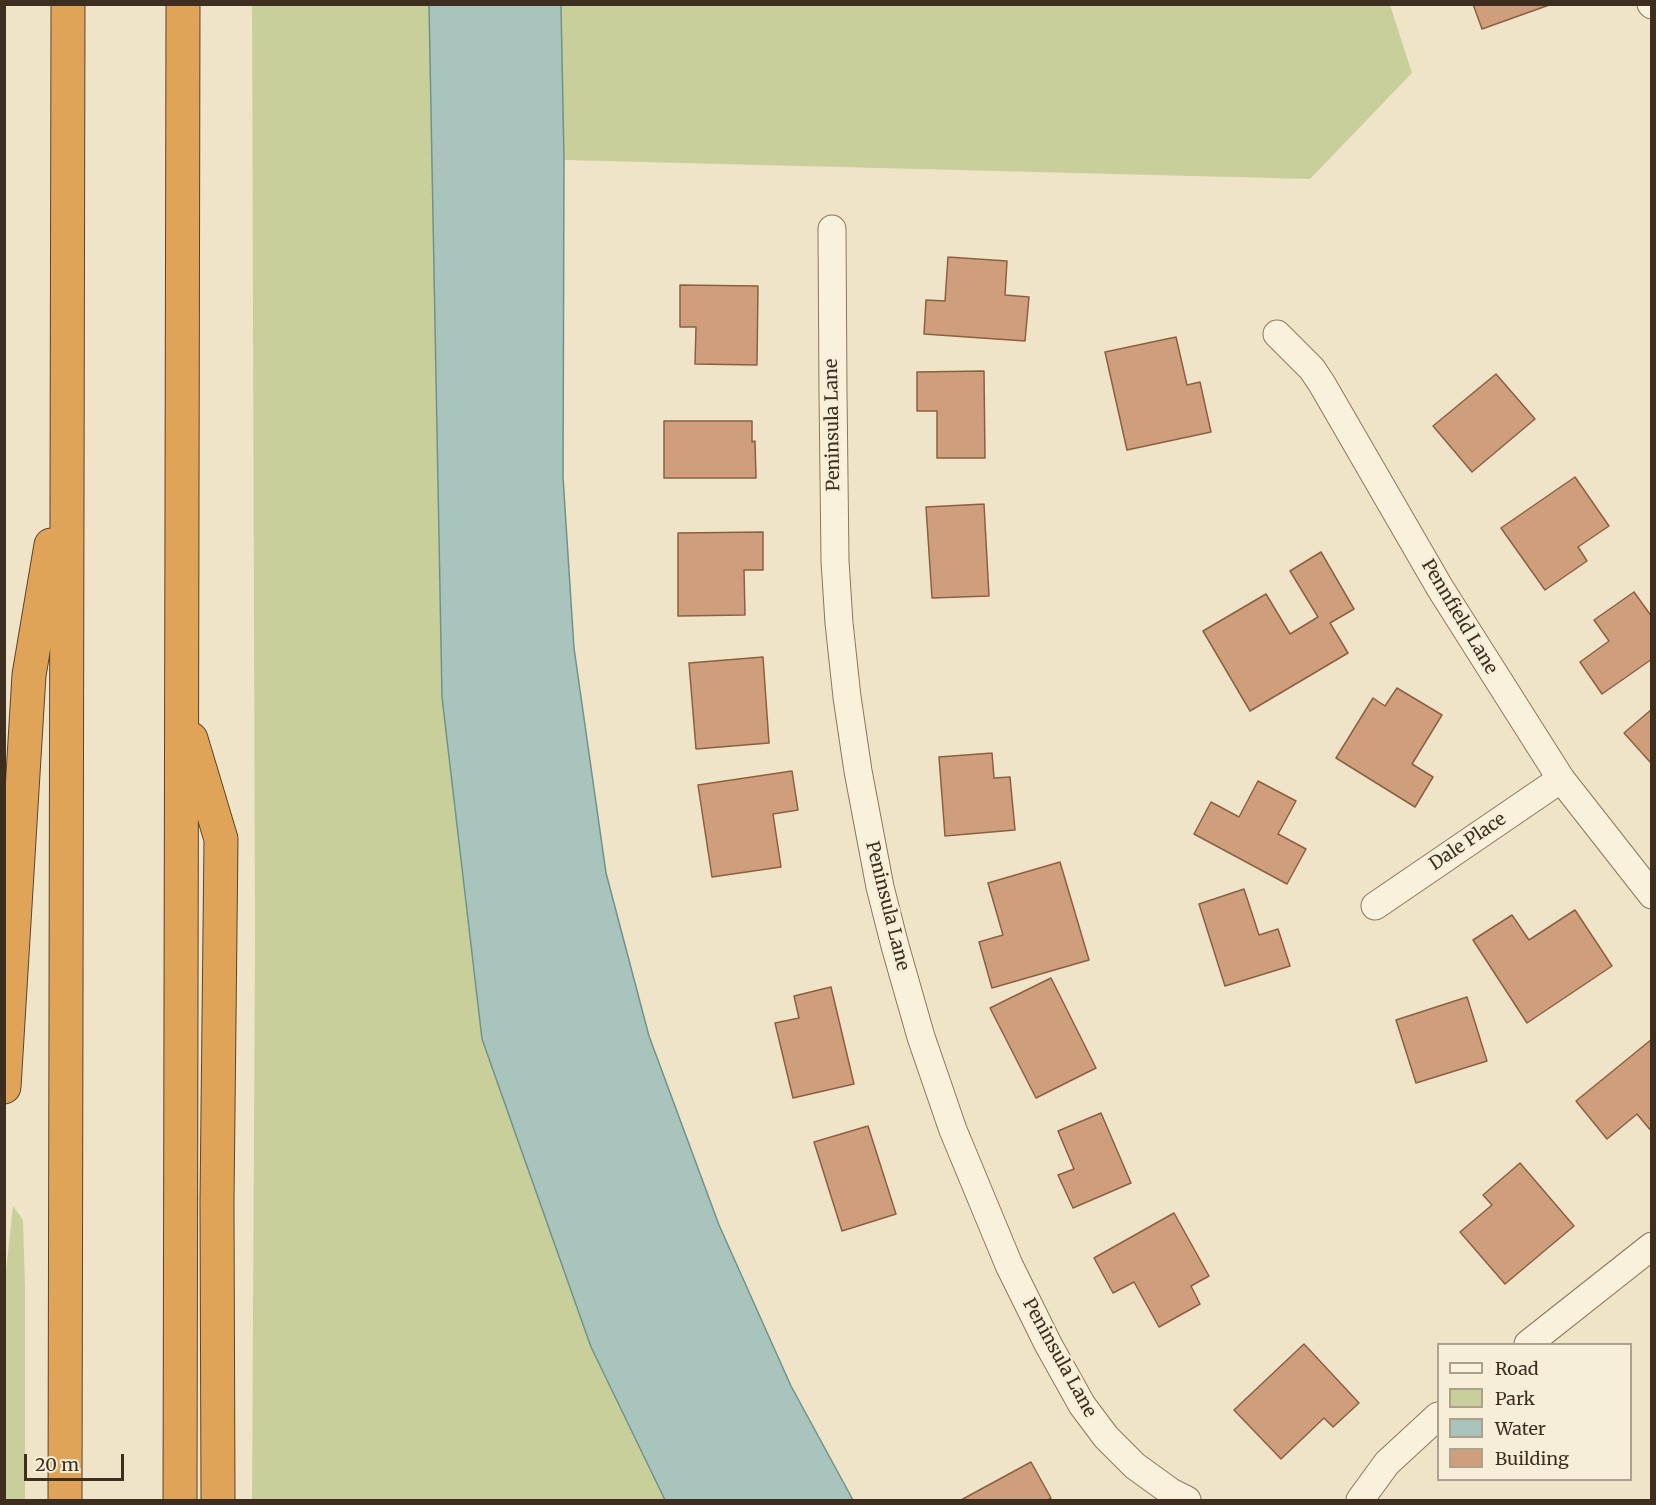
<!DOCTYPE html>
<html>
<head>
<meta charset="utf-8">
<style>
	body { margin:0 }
	#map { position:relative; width:1656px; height:1505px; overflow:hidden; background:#f0e4c8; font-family:Merriweather,serif }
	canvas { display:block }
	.frame { position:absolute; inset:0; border:6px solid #3d2e20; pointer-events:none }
	.legend { position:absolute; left:1437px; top:1343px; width:195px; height:138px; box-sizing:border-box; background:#f7eed8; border:2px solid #ada18e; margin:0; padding:8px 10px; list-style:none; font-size:18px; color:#3d2e20 }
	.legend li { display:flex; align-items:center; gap:12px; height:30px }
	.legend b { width:30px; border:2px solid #ada18e }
	.scale { position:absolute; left:24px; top:1454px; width:100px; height:27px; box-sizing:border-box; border:3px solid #3d2e20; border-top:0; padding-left:8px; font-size:18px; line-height:21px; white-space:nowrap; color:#3d2e20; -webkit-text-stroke:4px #f7eed8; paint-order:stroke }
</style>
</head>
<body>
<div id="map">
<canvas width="1656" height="1505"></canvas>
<div class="frame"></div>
<ul class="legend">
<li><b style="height:8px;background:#faf1dc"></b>Road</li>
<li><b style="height:16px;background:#c9cf9b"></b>Park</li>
<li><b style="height:16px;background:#a9c4bc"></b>Water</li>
<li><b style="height:16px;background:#cf9f7d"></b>Building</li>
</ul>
<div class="scale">20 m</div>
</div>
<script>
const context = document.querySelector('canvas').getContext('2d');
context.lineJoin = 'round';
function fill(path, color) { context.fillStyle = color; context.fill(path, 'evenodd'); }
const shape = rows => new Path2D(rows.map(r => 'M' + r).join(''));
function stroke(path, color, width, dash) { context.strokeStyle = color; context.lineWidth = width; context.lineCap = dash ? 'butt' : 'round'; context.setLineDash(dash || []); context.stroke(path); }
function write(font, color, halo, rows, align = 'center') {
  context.font = font + ' Merriweather,serif'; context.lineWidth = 5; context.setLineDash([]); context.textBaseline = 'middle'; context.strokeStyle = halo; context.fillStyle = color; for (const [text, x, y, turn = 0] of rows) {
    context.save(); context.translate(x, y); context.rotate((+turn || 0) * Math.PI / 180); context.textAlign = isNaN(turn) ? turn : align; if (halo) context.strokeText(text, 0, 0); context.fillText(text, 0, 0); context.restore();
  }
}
fill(shape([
	[252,5,429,5,442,697,482,1039,591,1347,665,1500,252,1500,255,941],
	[561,5,1390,5,1412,73,1310,179,564,160],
	[13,1206,23,1220,25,1287,25,1500,4,1500,4,1289]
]), '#c9cf9b');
const water = shape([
	[429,5,561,5,564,160,563,477,574,648,606,873,649,1036,719,1225,791,1386,853,1500,665,1500,591,1347,482,1039,442,697,429,5]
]);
fill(water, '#a9c4bc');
stroke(water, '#6f938a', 1.5);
const building = shape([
	[1473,4,1552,4,1482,29,1473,4],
	[948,257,1007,261,1005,295,1029,297,1025,341,924,334,926,300,945,301,948,257],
	[680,285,758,286,757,365,695,364,696,327,680,327,680,285],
	[1176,337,1187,385,1200,382,1211,432,1127,450,1105,352,1176,337],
	[984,371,985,458,937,458,937,411,917,411,917,372,984,371],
	[1496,374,1535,419,1472,472,1433,426,1496,374],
	[664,421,752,421,752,442,755,441,756,478,664,478,664,421],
	[1575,477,1609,526,1578,547,1587,561,1545,590,1501,528,1575,477],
	[984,504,989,596,932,598,926,507,984,504],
	[763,532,763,570,744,570,745,615,678,616,678,533,763,532],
	[1321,552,1354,609,1330,623,1348,653,1250,711,1203,631,1266,594,1290,634,1318,617,1290,571,1321,552],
	[1634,592,1652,617,1652,659,1602,694,1580,662,1609,641,1594,620,1634,592],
	[763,657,769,743,696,749,689,663,763,657],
	[1397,688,1442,715,1412,764,1433,777,1415,807,1336,758,1373,698,1385,706,1397,688],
	[1652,709,1652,761,1650,762,1624,733,1652,709],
	[992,753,994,778,1010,777,1015,830,945,836,939,757,992,753],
	[792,771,798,810,773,814,781,867,712,877,698,785,792,771],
	[1258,781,1296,801,1278,834,1306,849,1287,884,1194,834,1211,802,1239,817,1258,781],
	[1060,862,1089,960,992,988,979,942,1003,935,988,883,1060,862],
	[1244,889,1259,935,1278,929,1290,966,1225,986,1199,904,1244,889],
	[1575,910,1612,966,1527,1023,1473,940,1512,915,1529,940,1575,910],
	[1051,978,1096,1068,1036,1098,990,1008,1051,978],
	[831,987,854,1084,793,1098,775,1023,799,1018,794,996,831,987],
	[1467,997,1487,1061,1416,1083,1396,1020,1467,997],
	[1652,1039,1652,1132,1637,1114,1607,1139,1576,1101,1652,1039],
	[1101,1113,1131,1183,1073,1208,1058,1175,1074,1169,1058,1131,1101,1113],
	[868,1126,896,1214,842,1231,814,1142,868,1126],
	[1520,1163,1574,1226,1505,1284,1460,1232,1492,1205,1483,1195,1520,1163],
	[1174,1213,1209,1276,1191,1286,1200,1304,1159,1327,1134,1282,1113,1293,1094,1258,1174,1213],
	[1304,1344,1359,1403,1333,1427,1324,1418,1281,1459,1234,1410,1304,1344],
	[1031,1462,1051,1498,1047,1500,961,1500,1031,1462]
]);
fill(building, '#cf9f7d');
stroke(building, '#8d5f41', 1.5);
const street = shape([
	[1651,4,1652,5],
	[832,229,833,393,835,561,839,623,847,697,858,771,880,887,895,946,921,1037,953,1130,1009,1265,1048,1344,1082,1405,1106,1437,1135,1466,1171,1492,1187,1500],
	[1277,334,1312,369,1322,384,1440,588,1561,779,1652,895],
	[1375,906,1561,779],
	[1528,1344,1652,1246],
	[1360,1500,1387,1463,1438,1416]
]);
const highway = shape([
	[191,739,221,839,217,1201,218,1500],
	[4,1087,29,675,51,545],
	[65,1500,68,4],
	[180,1500,183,4]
]);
stroke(street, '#8d765c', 29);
stroke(highway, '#5b4430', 35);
stroke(street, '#faf1dc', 27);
stroke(highway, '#e0a458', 33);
write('18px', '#3d2e20', '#f7eed8', [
	["Peninsula Lane",833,425,-91],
	["Pennfield Lane",1459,617,59],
	["Dale Place",1468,842,-34],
	["Peninsula Lane",887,906,76],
	["Peninsula Lane",1059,1358,61]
]);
</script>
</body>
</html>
